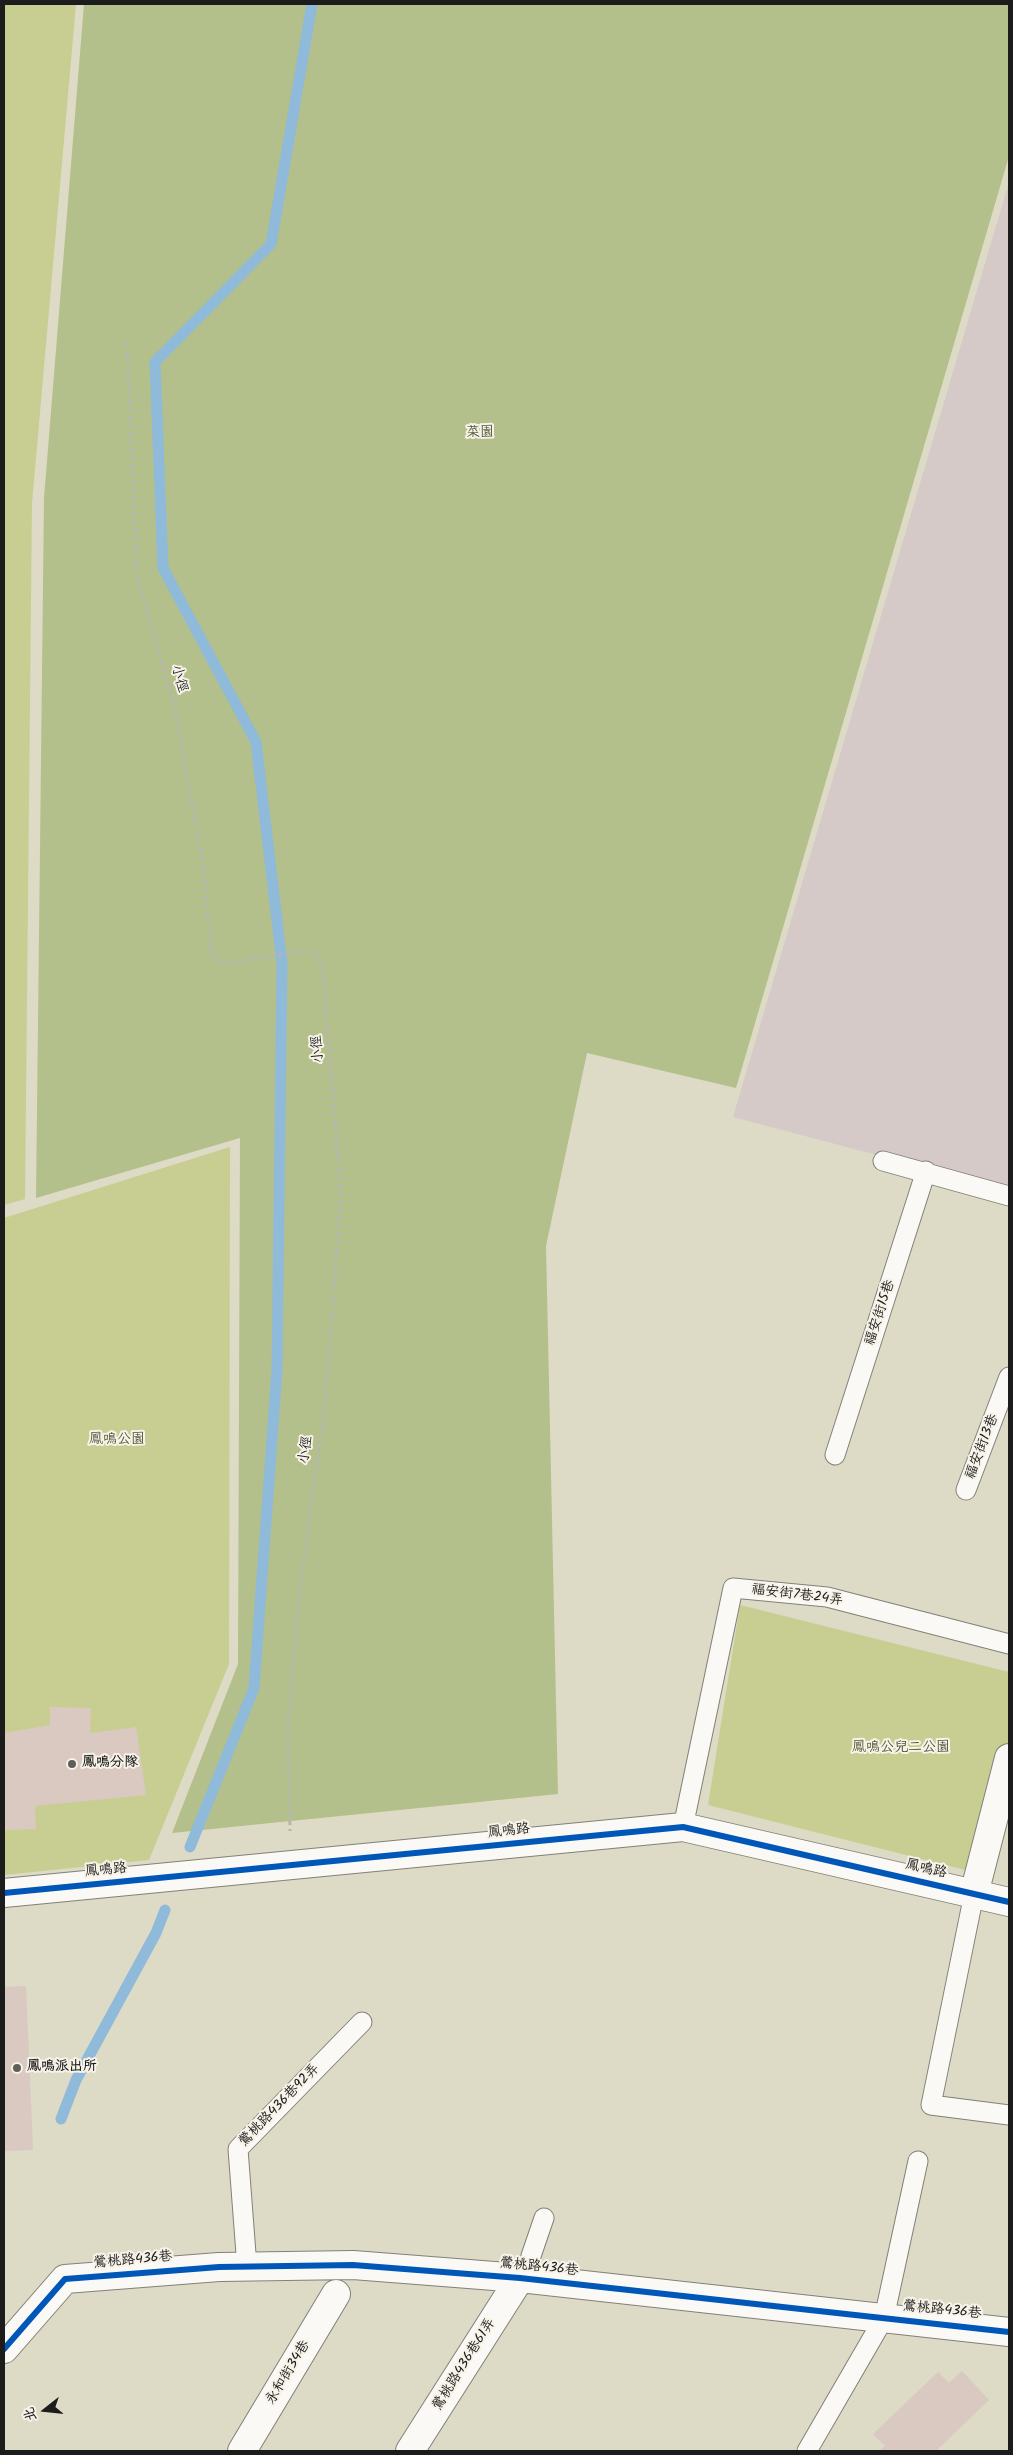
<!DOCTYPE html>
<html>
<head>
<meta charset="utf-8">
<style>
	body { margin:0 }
	#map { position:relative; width:1013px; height:2455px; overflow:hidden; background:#dddac6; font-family:Kalam,"LXGW WenKai TC",sans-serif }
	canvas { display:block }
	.frame { position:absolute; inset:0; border:5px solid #1c1c1c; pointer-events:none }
	.north { position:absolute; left:20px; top:2385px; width:50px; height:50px; -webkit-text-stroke:4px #f7f3e8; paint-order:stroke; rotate:254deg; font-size:14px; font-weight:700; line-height:20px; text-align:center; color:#1c1c1c }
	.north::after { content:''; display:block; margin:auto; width:18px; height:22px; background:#1c1c1c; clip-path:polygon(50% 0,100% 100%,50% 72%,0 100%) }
</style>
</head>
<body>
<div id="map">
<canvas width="1013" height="2455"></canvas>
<div class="frame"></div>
<div class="north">北</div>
</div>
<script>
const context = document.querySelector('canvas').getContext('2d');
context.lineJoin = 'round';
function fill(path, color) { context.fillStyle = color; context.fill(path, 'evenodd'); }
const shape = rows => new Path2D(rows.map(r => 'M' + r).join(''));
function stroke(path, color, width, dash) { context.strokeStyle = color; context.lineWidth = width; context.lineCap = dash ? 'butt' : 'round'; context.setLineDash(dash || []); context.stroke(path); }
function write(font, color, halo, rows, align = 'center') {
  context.font = font + ' Kalam,"LXGW WenKai TC",sans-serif'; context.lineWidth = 4; context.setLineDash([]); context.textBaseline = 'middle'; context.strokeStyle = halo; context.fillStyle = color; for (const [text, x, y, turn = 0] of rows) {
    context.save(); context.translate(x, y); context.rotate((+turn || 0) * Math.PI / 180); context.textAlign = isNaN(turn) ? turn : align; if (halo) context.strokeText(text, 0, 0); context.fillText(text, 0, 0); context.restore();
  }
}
fill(shape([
	[1009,182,1009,1190,733,1117]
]), '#d6cac8');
fill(shape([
	[4,4,76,4,32,503,25,1199,4,1205],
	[230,1147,229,1664,149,1860,4,1875,4,1218],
	[740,1605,1009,1672,1009,1751,981,1874,708,1805]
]), '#c8ce92');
fill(shape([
	[84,4,1009,4,1009,156,736,1088,587,1053,546,1246,558,1794,172,1833,238,1664,240,1138,36,1198,44,498]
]), '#b3c08c');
stroke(shape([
	[190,1847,254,1688,277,1370,282,963,256,742,163,568,155,362,271,244,312,4],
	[61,2119,76,2080,156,1933,165,1910]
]), '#8fbad9', 11);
fill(shape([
	[50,1707,91,1708,90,1733,136,1727,146,1795,35,1806,36,1829,4,1830,4,1733,50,1725],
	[26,1986,33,2150,4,2151,4,1987],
	[962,2371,989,2400,936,2451,879,2451,885,2446,873,2434,938,2372,949,2383]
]), '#d9c9c0');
const service = shape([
	[883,1161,1009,1196],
	[835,1455,926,1171],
	[966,1490,1009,1377],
	[683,1827,733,1588,827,1597,1009,1644],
	[974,1894,931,2105,1009,2115],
	[531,2256,544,2218],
	[247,2267,238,2149,362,2022],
	[807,2451,884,2318,918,2161]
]);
const minor = shape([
	[4,1893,683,1827,1009,1902],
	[974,1894,1009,1758],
	[4,2349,65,2279,219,2267,353,2265,520,2278,1009,2332],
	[242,2451,336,2294],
	[410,2451,520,2278]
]);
stroke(service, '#828177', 21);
stroke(minor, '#828177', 30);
stroke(shape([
	[127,344,137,575,174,705,202,857,211,951,216,960,227,963,305,951,317,954,323,971,341,1196,325,1403,298,1605,288,1729,290,1831]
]), '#b6b5b2', 3, [4, 4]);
stroke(service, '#faf9f6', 19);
stroke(minor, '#faf9f6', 28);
stroke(shape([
	[4,1893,683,1827,1009,1902],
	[4,2349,65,2279,219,2267,353,2265,520,2278,1009,2332]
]), '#0057b8', 6);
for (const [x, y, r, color] of [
	[72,1764,5,"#605e58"],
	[17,2068,5,"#605e58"]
]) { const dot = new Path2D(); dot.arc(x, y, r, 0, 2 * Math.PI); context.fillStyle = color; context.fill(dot); stroke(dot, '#f7f3e8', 2); }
write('14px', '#525737', '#f7f3e8', [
	["菜園",480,434],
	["鳳鳴公園",117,1441],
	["鳳鳴公兒二公園",901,1749]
]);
write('14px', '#1c1c1c', '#f7f3e8', [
	["小徑",178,679,74],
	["小徑",319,1049,-95],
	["福安街15巷",881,1313,-72],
	["福安街13巷",983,1447,-69],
	["小徑",307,1450,-82],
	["福安街7巷24弄",797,1596,7],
	["鳳鳴路",509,1832,-6],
	["鳳鳴路",926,1870,13],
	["鳳鳴路",106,1871,-5],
	["鶯桃路436巷92弄",280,2106,-46],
	["鶯桃路436巷",133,2261,-5],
	["鶯桃路436巷",539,2268,6],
	["鶯桃路436巷",942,2311,6],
	["鶯桃路436巷61弄",465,2365,-58],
	["永和街34巷",289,2373,-59]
]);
write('bold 14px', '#1c1c1c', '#f7f3e8', [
	["鳳鳴分隊",82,1764],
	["鳳鳴派出所",27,2068]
], 'left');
</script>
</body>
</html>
